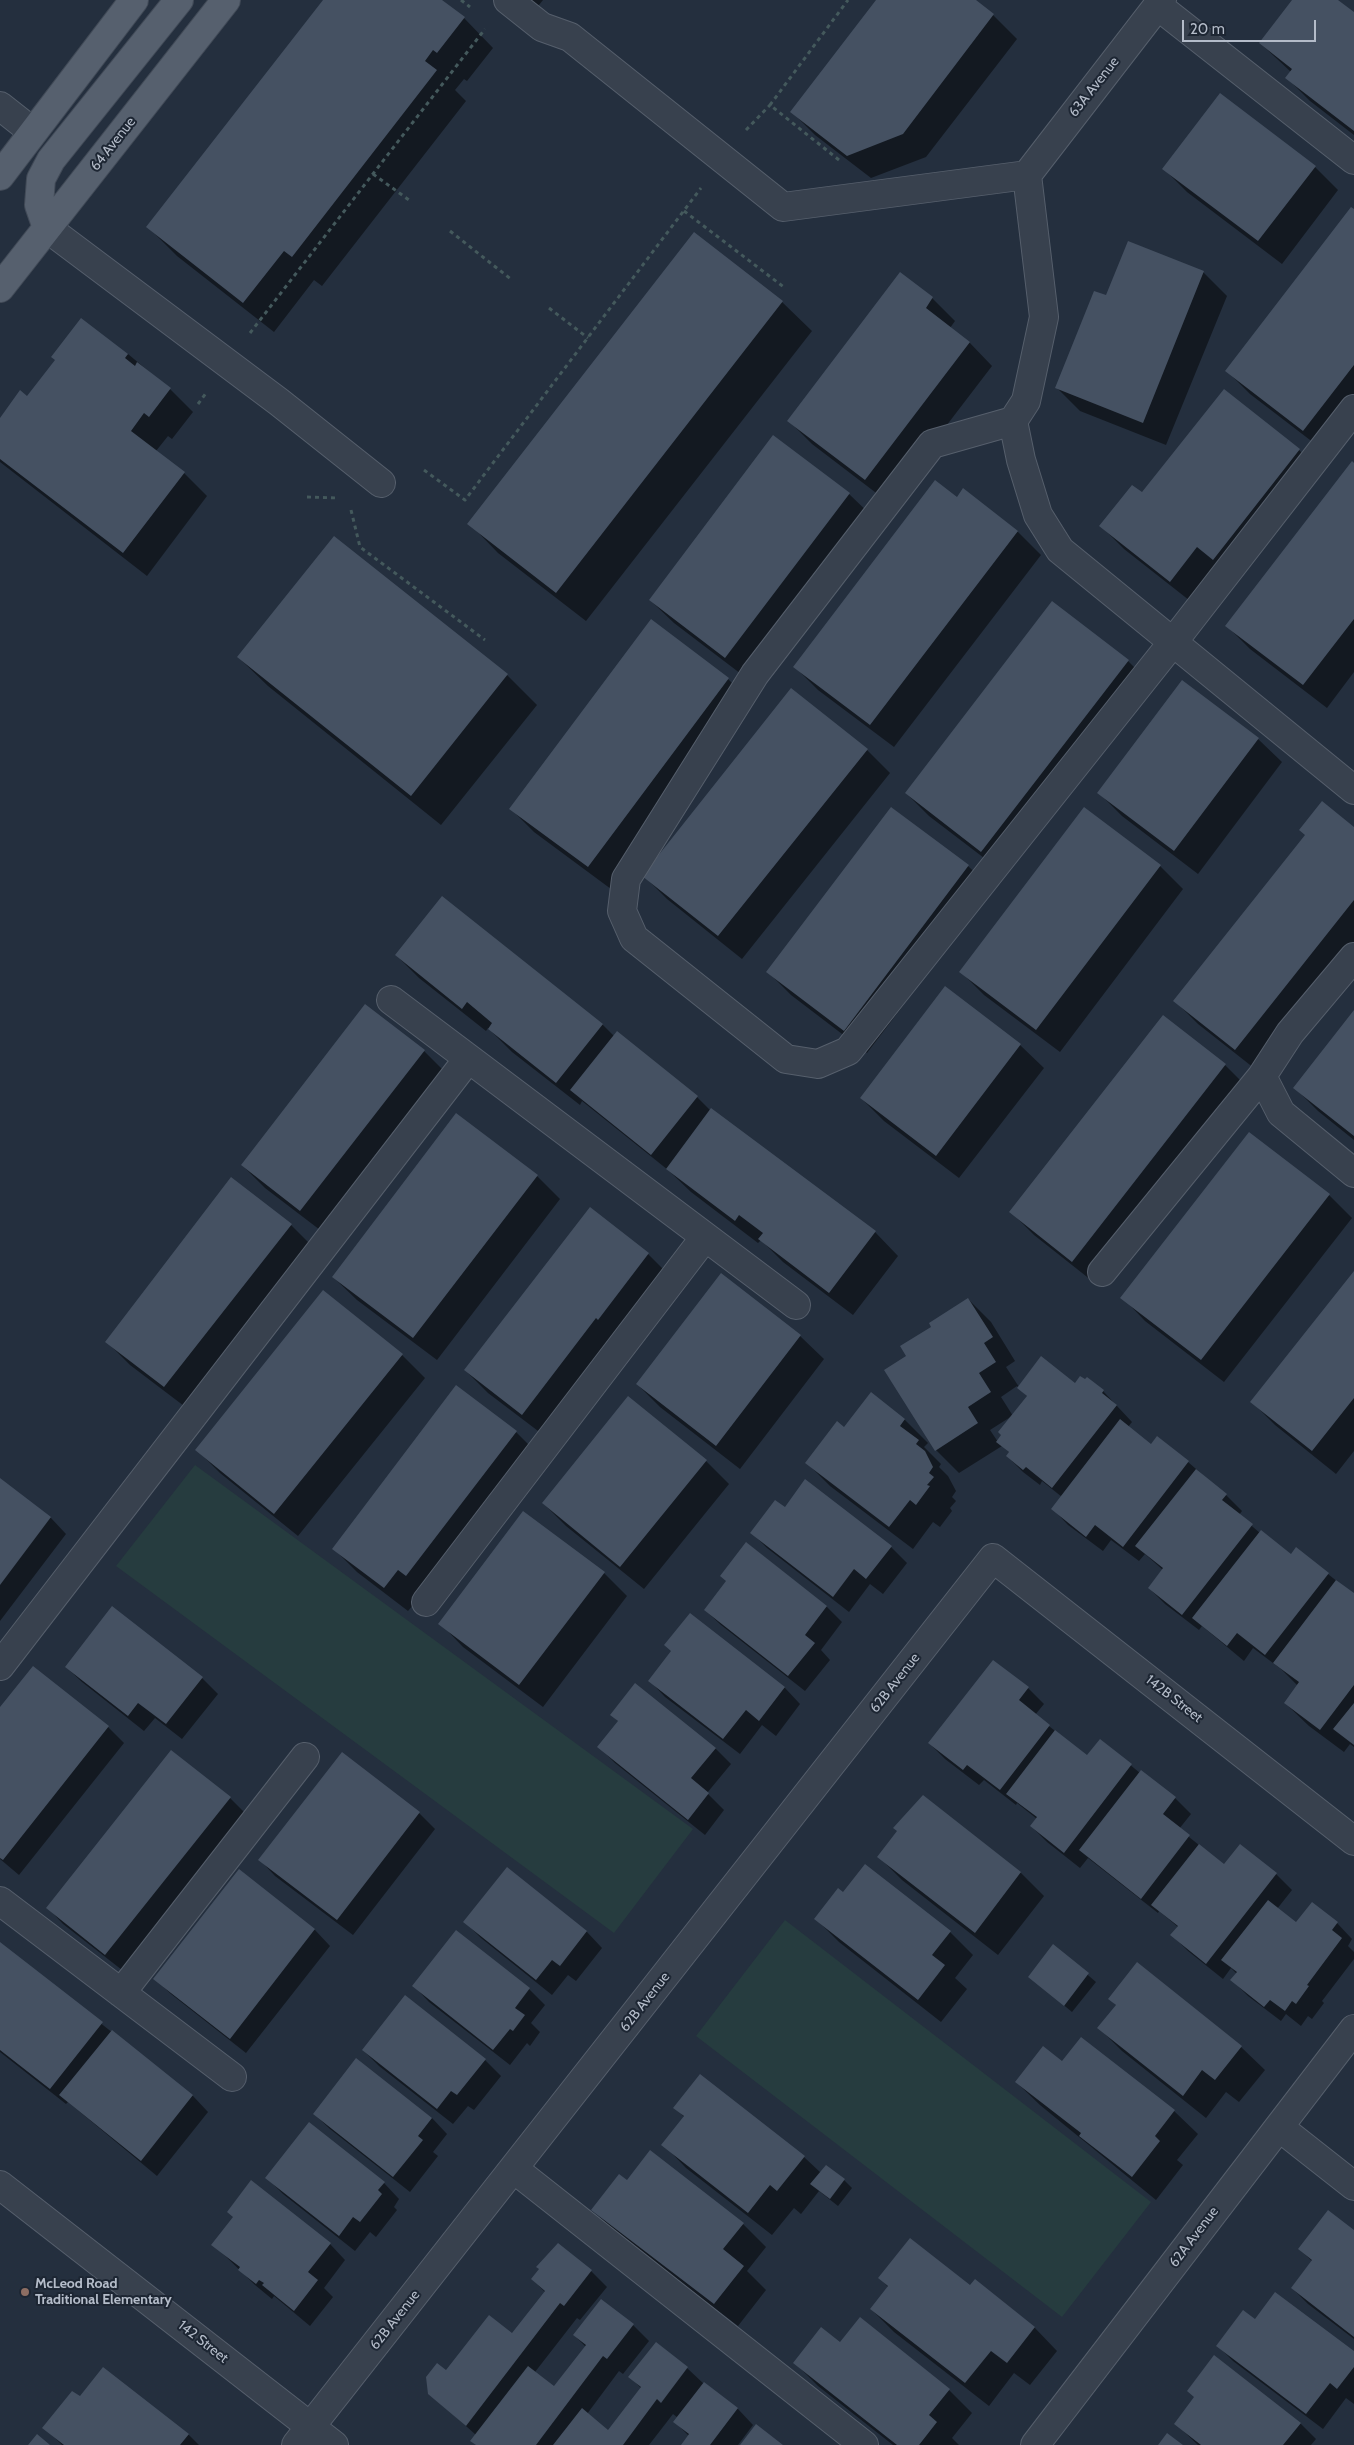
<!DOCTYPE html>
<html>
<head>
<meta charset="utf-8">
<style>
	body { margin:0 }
	#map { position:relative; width:1354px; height:2445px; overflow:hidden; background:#242f3e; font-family:Cabin,sans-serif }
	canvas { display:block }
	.scale { position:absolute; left:1182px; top:20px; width:134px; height:22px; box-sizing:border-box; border:2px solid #b4bcc9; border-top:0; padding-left:6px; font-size:15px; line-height:18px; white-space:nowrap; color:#b4bcc9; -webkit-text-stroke:4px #1d2633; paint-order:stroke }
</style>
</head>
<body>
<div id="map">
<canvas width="1354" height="2445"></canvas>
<div class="scale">20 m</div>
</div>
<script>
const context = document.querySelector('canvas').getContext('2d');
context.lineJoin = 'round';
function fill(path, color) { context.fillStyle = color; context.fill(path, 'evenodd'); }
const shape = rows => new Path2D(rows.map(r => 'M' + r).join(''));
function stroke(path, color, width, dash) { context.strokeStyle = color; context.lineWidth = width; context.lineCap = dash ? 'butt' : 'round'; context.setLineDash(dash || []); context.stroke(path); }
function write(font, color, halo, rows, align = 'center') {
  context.font = font + ' Cabin,sans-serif'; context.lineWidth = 4; context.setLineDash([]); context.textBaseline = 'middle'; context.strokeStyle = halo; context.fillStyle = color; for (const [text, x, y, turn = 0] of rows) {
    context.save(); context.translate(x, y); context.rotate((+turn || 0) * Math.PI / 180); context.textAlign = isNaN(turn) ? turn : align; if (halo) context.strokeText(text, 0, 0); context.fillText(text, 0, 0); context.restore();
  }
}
fill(shape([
	[195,1465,693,1829,614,1933,116,1566],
	[785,1920,1151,2202,1062,2317,696,2036]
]), '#263c3f');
fill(shape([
	[325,0,440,0,464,18,493,48,467,81,464,79,455,90,466,101,322,286,314,280,274,332,177,256,148,227],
	[523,0,543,0,535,10],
	[877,0,974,0,993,15,1017,39,926,157,871,178,815,135,792,112],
	[1294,0,1336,0,1354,14,1354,135,1310,101,1287,78,1291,72,1260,43],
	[1315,167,1338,190,1282,264,1187,192,1164,169],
	[1354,210,1354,418,1327,453,1250,394,1227,371],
	[1203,272,1227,296,1166,445,1080,411,1057,388,1107,297],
	[932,298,955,321,950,328,969,342,992,366,888,502,812,444,789,421],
	[782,302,812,331,586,621,498,553,469,523],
	[128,354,170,389,193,412,172,439,168,436,156,451,184,473,207,496,147,576,0,462,0,420,28,398],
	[773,437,849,494,873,517,749,680,674,623,650,600],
	[1299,450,1322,473,1236,582,1194,604,1124,549,1101,526],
	[1354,465,1354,672,1327,708,1250,649,1227,626],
	[957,499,1018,532,1041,555,894,747,818,690,795,667],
	[334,537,507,675,537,705,441,825,268,686,238,657],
	[1128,661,1151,684,1005,874,929,816,906,793],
	[728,679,751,702,611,889,534,832,511,809],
	[1182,682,1258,739,1282,762,1198,874,1122,816,1099,793],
	[867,750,890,773,742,959,667,899,644,876],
	[892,808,968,866,992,889,867,1053,791,995,768,972],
	[1354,828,1354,952,1259,1072,1198,1024,1175,1001],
	[1160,866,1183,889,1060,1052,984,995,961,972],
	[396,955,602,1024,614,1036,617,1033,697,1097,711,1111,875,1232,898,1256,853,1315,783,1262,761,1240,758,1243,691,1192,668,1170,582,1101,580,1105,512,1052,488,1028,486,1031,419,978],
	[1354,1012,1354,1140,1318,1111,1295,1088],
	[1163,1017,1225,1065,1248,1088,1096,1284,1034,1235,1011,1212],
	[1020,1045,1044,1068,959,1178,884,1121,861,1098],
	[424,1051,447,1074,324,1233,265,1188,242,1165],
	[537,1176,560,1199,437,1360,357,1300,333,1277],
	[1329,1195,1352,1218,1224,1382,1145,1321,1122,1297],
	[590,1209,648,1254,671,1277,546,1437,488,1393,465,1370],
	[291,1225,314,1248,188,1409,130,1365,107,1342],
	[1354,1273,1354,1451,1336,1474,1275,1425,1252,1402],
	[721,1275,800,1336,824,1359,740,1469,660,1407,637,1384],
	[968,1299,991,1322,1015,1361,1006,1367,1019,1387,1075,1385,1087,1378,1103,1391,1132,1422,1128,1427,1151,1445,1188,1462,1226,1495,1242,1511,1239,1515,1260,1533,1291,1555,1328,1574,1354,1595,1354,1747,1350,1744,1344,1752,1309,1726,1285,1703,1298,1686,1281,1669,1253,1648,1244,1661,1202,1626,1199,1630,1165,1604,1149,1588,1163,1570,1145,1554,1139,1561,1111,1540,1103,1551,1068,1525,1053,1509,1062,1497,1042,1481,1040,1485,1023,1472,1007,1456,1010,1453,1002,1446,959,1473,936,1450,908,1356,933,1327],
	[1017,1386,1028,1397,1013,1416,1001,1397],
	[1012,1416,1003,1435,998,1442,990,1430],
	[402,1355,425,1378,298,1536,220,1473,197,1450],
	[871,1394,905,1420,928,1443,924,1447,941,1464,939,1467,948,1476,956,1491,952,1497,956,1501,950,1508,952,1511,940,1527,933,1522,913,1549,830,1486,807,1463,845,1429],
	[516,1432,539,1455,408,1611,357,1572,334,1549],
	[706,1461,729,1484,644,1589,566,1526,543,1503],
	[0,1480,51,1518,66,1534,0,1621],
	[785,1509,891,1547,907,1563,883,1594,870,1584,849,1612,767,1548,751,1532],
	[747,1543,827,1607,842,1622,821,1650,830,1660,805,1691,721,1625,705,1610,727,1581],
	[604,1573,627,1596,543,1707,463,1647,440,1623],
	[690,1615,785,1688,800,1704,776,1736,762,1725,740,1754,665,1697,650,1681,672,1652],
	[66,1667,202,1678,218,1694,182,1739,155,1718,144,1731,82,1682],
	[1028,1688,1044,1704,1035,1715,1088,1757,1100,1740,1140,1773,1141,1771,1175,1798,1191,1814,1179,1829,1224,1865,1241,1846,1276,1874,1292,1890,1277,1909,1297,1924,1337,1923,1352,1939,1348,1946,1354,1952,1354,1959,1322,2001,1324,2003,1312,2019,1308,2016,1301,2026,1286,2014,1281,2021,1248,1996,1232,1980,1237,1974,1231,1968,1223,1979,1188,1951,1172,1935,1178,1927,1159,1911,1158,1913,1088,1858,1080,1868,1047,1842,1031,1826,1037,1819,1017,1803,1016,1805,984,1780,979,1785,945,1759,929,1743],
	[0,1710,108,1727,124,1743,19,1875,0,1859],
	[612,1715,715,1748,731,1764,707,1793,724,1810,705,1835,615,1763,599,1747,619,1722],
	[923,1797,1021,1873,1044,1896,998,1955,902,1880,879,1857],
	[230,1798,246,1814,122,1970,63,1924,48,1908],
	[419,1813,435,1829,353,1935,275,1876,260,1860],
	[507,1868,587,1932,602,1948,576,1981,568,1975,552,1995,481,1938,465,1922],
	[239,1871,315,1930,330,1946,246,2053,171,1994,155,1979],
	[843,1894,950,1932,973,1955,955,1978,967,1989,941,2022,839,1942,816,1919],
	[456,1932,529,1989,545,2005,531,2023,540,2032,530,2046,527,2043,510,2065,429,2002,414,1986],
	[0,1944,193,2096,208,2112,157,2176,68,2102,66,2104,0,2052],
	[1054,1946,1096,1982,1072,2012,1030,1977],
	[405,1996,485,2060,501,2076,474,2110,468,2106,453,2124,379,2066,363,2050],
	[1110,1999,1241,2047,1265,2070,1239,2102,1226,2092,1206,2118,1122,2051,1099,2028,1117,2006],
	[1063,2063,1174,2111,1198,2134,1177,2160,1183,2165,1156,2200,1040,2105,1016,2082],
	[700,2075,804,2157,821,2173,826,2166,844,2180,852,2188,838,2206,819,2191,801,2214,794,2208,772,2235,686,2168,663,2144,684,2117,675,2107],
	[314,2114,432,2118,447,2134,433,2152,438,2156,410,2192,330,2129],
	[267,2178,384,2183,399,2199,394,2207,397,2210,376,2237,370,2232,355,2251,283,2194],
	[627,2182,743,2224,766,2247,747,2271,766,2290,738,2326,616,2233,593,2210],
	[1354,2231,1354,2339,1308,2304,1292,2288,1313,2262,1299,2249],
	[213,2244,330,2244,345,2260,324,2288,333,2297,310,2326,274,2296,272,2299,255,2285],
	[591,2271,607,2287,580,2320,577,2318,535,2372,554,2388,586,2347,574,2335,601,2301,633,2325,649,2341,623,2374,619,2371,587,2414,608,2431,642,2389,630,2377,656,2344,687,2368,704,2384,738,2409,753,2425,738,2445,682,2445,689,2436,675,2422,678,2418,673,2414,649,2445,476,2445,476,2435,429,2393,446,2371,512,2335,545,2292,532,2279],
	[880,2278,970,2287,1034,2327,1057,2351,1030,2385,1014,2373,989,2406,894,2332,871,2309,888,2287],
	[1255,2321,1354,2353,1354,2404,1346,2398,1323,2429,1233,2361,1217,2345],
	[840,2344,949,2390,972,2413,952,2438,959,2445,893,2445,818,2386,795,2363],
	[80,2398,188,2434,199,2445,62,2445,44,2427],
	[1300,2423,1316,2439,1311,2445,1198,2445,1176,2424]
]), '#0007');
fill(shape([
	[323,0,442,0,465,17,437,53,433,50,425,61,437,70,292,257,284,251,243,303,146,227],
	[876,0,976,0,994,14,903,134,847,156,790,112],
	[1292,0,1338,0,1354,12,1354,131,1285,78,1292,69,1259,43],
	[1220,93,1316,166,1258,241,1162,169],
	[1351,207,1354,209,1354,365,1303,431,1225,371],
	[694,232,783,301,556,593,467,524],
	[1128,241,1204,271,1143,423,1055,388,1094,291,1106,295],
	[900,272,933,297,926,308,970,342,865,480,787,421],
	[81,318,128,354,125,358,135,366,137,362,171,388,149,417,144,413,131,431,185,472,123,553,0,459,0,418,20,390,27,396,55,360,51,357],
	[1224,389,1300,449,1213,560,1197,547,1170,582,1099,526,1132,485,1142,492],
	[773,435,850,493,725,658,649,600],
	[1352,461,1354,463,1354,619,1303,685,1225,626],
	[935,480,957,497,963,488,1018,531,870,725,793,667],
	[334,536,508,674,411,796,237,657],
	[1052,601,1129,660,981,852,905,793],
	[651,619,729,678,588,867,509,809],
	[1182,680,1259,738,1174,851,1097,793],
	[791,688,868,749,718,936,642,876],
	[1322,801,1354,827,1354,900,1235,1050,1173,1001,1305,835,1299,830],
	[891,807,969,865,844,1031,766,972],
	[1084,807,1161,865,1036,1030,959,972],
	[442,896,603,1024,556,1083,488,1029,492,1023,467,1002,462,1009,395,955],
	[945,986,1021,1044,936,1156,860,1098],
	[365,1004,425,1050,300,1211,241,1165],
	[1354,1010,1354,1136,1293,1088],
	[1163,1015,1226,1064,1072,1262,1009,1212],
	[617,1031,698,1096,651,1155,570,1090],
	[711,1108,876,1231,829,1293,758,1239,763,1233,739,1215,735,1221,666,1169],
	[456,1113,538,1175,413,1338,332,1277],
	[1249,1132,1330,1194,1201,1360,1120,1298],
	[231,1177,292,1224,164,1387,105,1342],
	[590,1207,649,1253,598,1320,596,1318,522,1415,464,1370],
	[1354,1271,1354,1398,1312,1451,1250,1402],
	[721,1273,801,1335,716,1446,636,1384],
	[323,1290,403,1354,274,1514,195,1450],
	[968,1298,993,1337,984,1343,996,1362,979,1373,991,1392,968,1407,978,1423,935,1451,884,1370,906,1356,900,1346,931,1327,929,1323],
	[1041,1356,1075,1383,1080,1376,1085,1379,1087,1377,1104,1390,1102,1393,1117,1405,1052,1488,1026,1467,1023,1470,1006,1456,1009,1452,996,1442,1001,1435,998,1432,1027,1396,1017,1388],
	[456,1385,517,1431,406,1576,398,1570,384,1588,332,1549],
	[871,1392,905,1419,900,1426,919,1440,916,1444,925,1451,933,1467,929,1473,934,1477,927,1485,930,1486,916,1505,910,1500,889,1527,805,1463,837,1421,844,1427],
	[628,1396,707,1460,620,1567,542,1503],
	[1120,1419,1151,1444,1157,1436,1189,1461,1123,1547,1095,1525,1086,1537,1051,1509],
	[1196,1469,1227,1494,1222,1500,1253,1524,1182,1615,1148,1588,1163,1568,1135,1546],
	[0,1478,51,1517,0,1585],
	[805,1479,892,1546,866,1579,854,1569,833,1597,750,1533,775,1500,785,1507],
	[523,1511,605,1572,519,1685,438,1624],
	[1261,1530,1291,1554,1296,1547,1329,1573,1265,1655,1237,1633,1227,1646,1192,1618],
	[746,1542,827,1606,805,1635,815,1643,788,1676,704,1610,726,1581,720,1576],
	[1336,1580,1354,1593,1354,1685,1320,1730,1284,1703,1299,1682,1273,1663],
	[112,1606,203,1677,166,1724,138,1703,128,1716,65,1667],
	[690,1613,785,1687,759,1721,746,1710,723,1739,648,1681,671,1651,664,1645],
	[993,1660,1029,1687,1019,1700,1050,1725,1000,1790,967,1765,963,1770,928,1743],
	[33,1666,109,1726,3,1860,0,1858,0,1707],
	[635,1683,716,1748,691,1778,709,1793,688,1820,597,1747,618,1721,610,1715],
	[1354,1703,1354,1745,1333,1729],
	[1055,1730,1087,1755,1100,1739,1132,1764,1064,1853,1030,1826,1037,1817,1006,1794],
	[171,1750,231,1797,105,1955,46,1908],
	[342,1752,420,1812,337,1920,258,1860],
	[1141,1770,1176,1797,1163,1814,1190,1835,1141,1899,1079,1850],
	[923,1795,1021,1872,975,1933,877,1857,897,1831,893,1828],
	[1199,1844,1224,1864,1240,1844,1277,1873,1206,1964,1170,1935,1178,1926,1151,1905],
	[865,1864,951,1931,932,1955,945,1965,918,2000,814,1919,838,1888,843,1892],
	[507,1867,587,1931,560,1966,552,1960,536,1980,463,1922],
	[239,1869,315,1929,230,2039,153,1979],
	[1268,1900,1296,1922,1312,1902,1338,1922,1332,1930,1342,1938,1307,1985,1309,1986,1296,2004,1292,2001,1285,2011,1270,2000,1264,2007,1230,1980,1237,1972,1221,1960],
	[456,1930,530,1988,515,2008,525,2015,513,2031,510,2029,493,2050,412,1986],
	[0,1942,103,2022,50,2089,0,2050],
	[1053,1944,1089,1973,1064,2006,1028,1977],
	[1137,1962,1242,2046,1215,2080,1202,2070,1183,2096,1097,2028,1116,2005,1108,1999],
	[405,1995,486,2059,457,2095,451,2091,437,2109,362,2050],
	[112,2030,193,2095,141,2161,59,2095],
	[1081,2037,1175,2110,1155,2136,1160,2141,1132,2177,1079,2136,1081,2133,1015,2082,1043,2046,1062,2061],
	[356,2058,432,2118,418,2136,423,2140,393,2177,313,2114],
	[700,2074,805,2156,777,2191,770,2185,748,2213,661,2145,684,2116,673,2108],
	[309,2122,385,2182,378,2190,382,2194,360,2222,353,2217,339,2236,265,2178],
	[650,2150,744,2223,723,2249,744,2266,714,2304,591,2210,619,2174,627,2180],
	[826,2165,845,2179,830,2199,810,2184],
	[251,2180,331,2243,308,2272,318,2280,294,2311,262,2285,264,2283,259,2280,256,2284,238,2270,240,2267,211,2245,233,2217,227,2212],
	[1328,2210,1354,2230,1354,2337,1291,2288,1312,2260,1298,2249],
	[910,2238,970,2285,975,2279,1035,2327,1007,2363,991,2351,965,2383,870,2309,888,2286,878,2278],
	[558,2243,592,2270,564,2306,560,2303,466,2426,428,2394,426,2377,437,2363,446,2370,489,2315,512,2333,545,2291,531,2279,539,2269,536,2267],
	[1275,2292,1354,2351,1354,2367,1337,2389,1330,2383,1306,2414,1216,2346,1243,2310,1255,2319],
	[601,2299,634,2324,607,2359,603,2356,536,2445,476,2445,470,2441,528,2366,554,2386,586,2345,573,2335],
	[860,2317,950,2389,929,2415,937,2422,919,2445,897,2445,793,2363,821,2327,840,2342],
	[656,2342,688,2367,661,2403,657,2399,623,2445,553,2445,582,2408,608,2430,641,2387,628,2377],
	[1214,2355,1301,2423,1283,2445,1201,2445,1174,2424,1194,2397,1187,2391],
	[103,2367,189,2434,180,2445,64,2445,42,2428,72,2391,80,2396],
	[704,2382,738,2408,710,2445,681,2445,689,2434,673,2422],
	[756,2424,783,2445,740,2445],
	[1167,2433,1183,2445,1158,2445],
	[37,2434,50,2445,28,2445]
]), '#455162');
const minor = shape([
	[508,0,542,27,570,37,783,207,1027,175],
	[1158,6,1354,160],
	[0,106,33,132],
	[1027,175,1044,317,1026,401,1013,421,1021,460,1038,515,1060,550,1354,790],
	[1027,175,1162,0],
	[47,228,279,402,381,483],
	[1013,421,932,444,755,674,626,879,622,911,634,938,786,1059,818,1064,848,1051,1173,642,1354,409],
	[1354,957,1290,1033,1262,1076,1281,1113,1354,1173],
	[391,1000,796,1305],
	[1102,1272,1262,1076],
	[426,1602,705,1237],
	[0,1666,468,1059],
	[0,1901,232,2077],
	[121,1993,305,1757],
	[1279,2127,1354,2186],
	[514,2169,864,2445],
	[0,2185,334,2445],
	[296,2445,993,1558,1354,1841],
	[1035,2445,1354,2029]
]);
const major = shape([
	[0,176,134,0],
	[47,228,39,205,41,179,51,160,179,0],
	[0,288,226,0]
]);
stroke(minor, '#565f6c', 30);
stroke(major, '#414a57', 30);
stroke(shape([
	[461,0,470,7],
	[746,130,770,105],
	[839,160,770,105,848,0],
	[373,174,409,200],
	[684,211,785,288],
	[450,231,512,280],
	[549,308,588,338],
	[250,333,485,29],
	[198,404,206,393],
	[424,470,465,500,701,188],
	[307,497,339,498],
	[351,510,360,547,485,640]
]), '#44595c', 3, [4, 4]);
stroke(minor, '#38414e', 28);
stroke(major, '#56606e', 28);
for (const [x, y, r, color] of [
	[25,2292,5,"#8d6e63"]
]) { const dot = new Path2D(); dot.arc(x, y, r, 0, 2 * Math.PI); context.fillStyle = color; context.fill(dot); stroke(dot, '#1d2633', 2); }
write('14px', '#b4bcc9', '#1d2633', [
	["63A Avenue",1094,87,-52],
	["64 Avenue",113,144,-52],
	["62B Avenue",895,1683,-52],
	["142B Street",1174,1699,38],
	["62B Avenue",645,2002,-52],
	["62A Avenue",1194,2237,-53],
	["62B Avenue",395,2320,-52],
	["142 Street",203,2342,38]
]);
write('bold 14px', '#b4bcc9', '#1d2633', [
	["McLeod Road",35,2284],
	["Traditional Elementary",35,2300]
], 'left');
</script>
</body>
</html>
